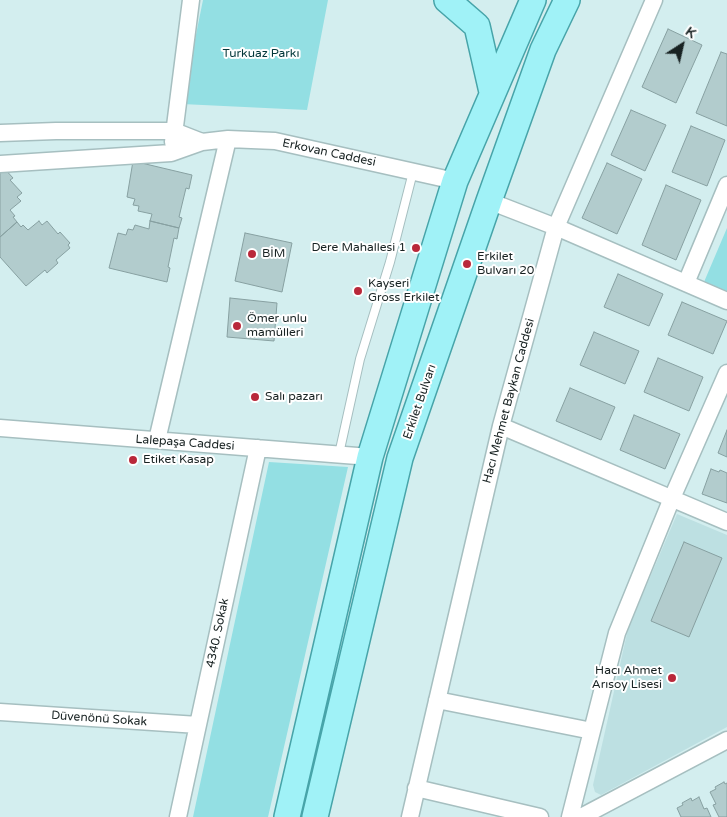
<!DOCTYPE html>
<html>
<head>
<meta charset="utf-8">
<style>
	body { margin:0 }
	#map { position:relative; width:727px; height:817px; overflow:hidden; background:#d3eeef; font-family:"Varela Round",sans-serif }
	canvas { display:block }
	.north { position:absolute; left:657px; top:20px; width:50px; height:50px; -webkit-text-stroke:4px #fff; paint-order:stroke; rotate:35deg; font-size:14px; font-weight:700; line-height:20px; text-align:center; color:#182222 }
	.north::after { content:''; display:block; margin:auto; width:18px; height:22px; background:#182222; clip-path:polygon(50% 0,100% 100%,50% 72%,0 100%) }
</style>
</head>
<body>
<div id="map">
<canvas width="727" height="817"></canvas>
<div class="north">K</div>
</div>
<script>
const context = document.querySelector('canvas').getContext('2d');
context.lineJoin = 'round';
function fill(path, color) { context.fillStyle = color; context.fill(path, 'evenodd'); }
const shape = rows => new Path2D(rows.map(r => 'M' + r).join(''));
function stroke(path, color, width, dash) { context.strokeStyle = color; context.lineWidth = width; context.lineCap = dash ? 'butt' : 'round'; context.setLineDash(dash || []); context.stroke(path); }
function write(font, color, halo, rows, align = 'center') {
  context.font = font + ' "Varela Round",sans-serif'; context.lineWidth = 4; context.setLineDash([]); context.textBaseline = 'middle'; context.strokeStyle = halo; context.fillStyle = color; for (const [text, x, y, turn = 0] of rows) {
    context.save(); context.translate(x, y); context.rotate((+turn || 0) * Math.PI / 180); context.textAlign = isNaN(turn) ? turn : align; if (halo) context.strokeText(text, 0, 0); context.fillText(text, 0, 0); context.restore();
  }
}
fill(shape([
	[677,514,727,535,727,727,601,795,595,792,593,785,628,629]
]), '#bde0e2');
fill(shape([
	[203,0,328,0,307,110,182,104],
	[727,228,727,292,704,282],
	[269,462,348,467,268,817,193,817]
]), '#93dfe3');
const building = shape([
	[668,29,702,45,676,103,642,87,668,29],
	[721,52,727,54,727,126,696,113,721,52],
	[631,110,666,125,645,171,611,155,631,110],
	[691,126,725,140,707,186,672,172,691,126],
	[133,161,192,175,189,189,186,188,179,217,182,218,179,228,150,221,152,214,138,211,139,206,133,205,135,199,127,197,133,161],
	[607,163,642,179,617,234,582,218,607,163],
	[3,167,13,178,10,180,22,193,17,197,21,201,10,210,15,216,13,217,17,222,0,237,0,169,3,167],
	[666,185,701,200,676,260,642,245,666,185],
	[39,221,42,225,47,221,58,234,60,232,70,243,68,245,70,248,56,260,58,263,47,273,45,270,26,286,0,257,0,237,17,222,21,227,23,225,28,230,39,221],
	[150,221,179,228,177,239,174,238,168,267,170,268,167,282,109,268,118,233,126,235,128,229,133,230,135,225,149,229,150,221],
	[245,233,292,243,282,292,235,281,245,233],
	[618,274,663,294,649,326,604,307,618,274],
	[230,298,277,303,274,341,227,337,230,298],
	[682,302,727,321,713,354,668,335,682,302],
	[594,332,639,351,625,384,580,365,594,332],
	[658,358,703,377,689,411,644,392,658,358],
	[570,388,615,407,601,440,556,421,570,388],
	[634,415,680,434,665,469,620,450,634,415],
	[727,430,727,457,718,453,727,430],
	[711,469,719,472,720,470,727,473,727,503,702,494,711,469],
	[684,542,722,558,689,637,651,621,684,542],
	[724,782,725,784,727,783,727,817,719,817,713,805,716,804,710,792,716,789,715,787,724,782],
	[699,797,704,809,707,808,711,817,681,817,677,808,683,805,682,803,691,798,692,801,699,797]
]);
fill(building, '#b2cccd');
stroke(building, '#87a0a1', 1);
const service = shape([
	[339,454,360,359,390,262,413,172]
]);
const minor = shape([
	[0,133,56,131,174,131,202,142],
	[173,142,191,0],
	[0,164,171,153,202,142,228,139,275,141,455,181],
	[489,201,556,227,727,301],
	[686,283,727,185],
	[501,426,727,522],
	[0,428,370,457],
	[157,440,228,139],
	[437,700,592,731],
	[0,712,198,725],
	[416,788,540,817],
	[178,817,258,448],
	[410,817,501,426,556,227,654,0],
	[570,817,617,633,672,498,727,373],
	[581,817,727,740]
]);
const primary = shape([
	[447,0,477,26,492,92],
	[287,817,370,457,455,181,533,0],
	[315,817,400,458,489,201,543,50,567,0]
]);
stroke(service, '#a6bfc0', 10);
stroke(minor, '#a6bfc0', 19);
stroke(primary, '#47a4a9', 28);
stroke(service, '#fff', 8);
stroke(minor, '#fff', 16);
stroke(primary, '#a0f2f7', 25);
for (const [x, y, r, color] of [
	[416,248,5,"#b9283a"],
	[252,254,5,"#b9283a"],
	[467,264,5,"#b9283a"],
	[358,291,5,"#b9283a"],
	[237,326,5,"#b9283a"],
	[255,397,5,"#b9283a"],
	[133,460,5,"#b9283a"],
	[672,678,5,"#b9283a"]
]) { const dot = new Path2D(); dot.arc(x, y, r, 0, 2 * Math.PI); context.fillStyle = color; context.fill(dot); stroke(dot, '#fff', 2); }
write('12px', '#023639', '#fff', [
	["Turkuaz Parkı",261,54]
]);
write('12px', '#182222', '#fff', [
	["Erkovan Caddesi",329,153,12],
	["Hacı Mehmet Baykan Caddesi",509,401,-75],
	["Erkilet Bulvarı",420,402,-71],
	["Lalepaşa Caddesi",185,443,4],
	["4340. Sokak",218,633,-78],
	["Düvenönü Sokak",99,719,4]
]);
write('12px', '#182222', '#fff', [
	["Dere Mahallesi 1",406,248,"right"],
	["BİM",262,254],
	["Erkilet",477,257],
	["Bulvarı 20",477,271],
	["Kayseri",368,284],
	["Gross Erkilet",368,298],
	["Ömer unlu",247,319],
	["mamülleri",247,333],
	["Salı pazarı",265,397],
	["Etiket Kasap",143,460],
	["Hacı Ahmet",662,671,"right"],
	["Arısoy Lisesi",662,685,"right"]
], 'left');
</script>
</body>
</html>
